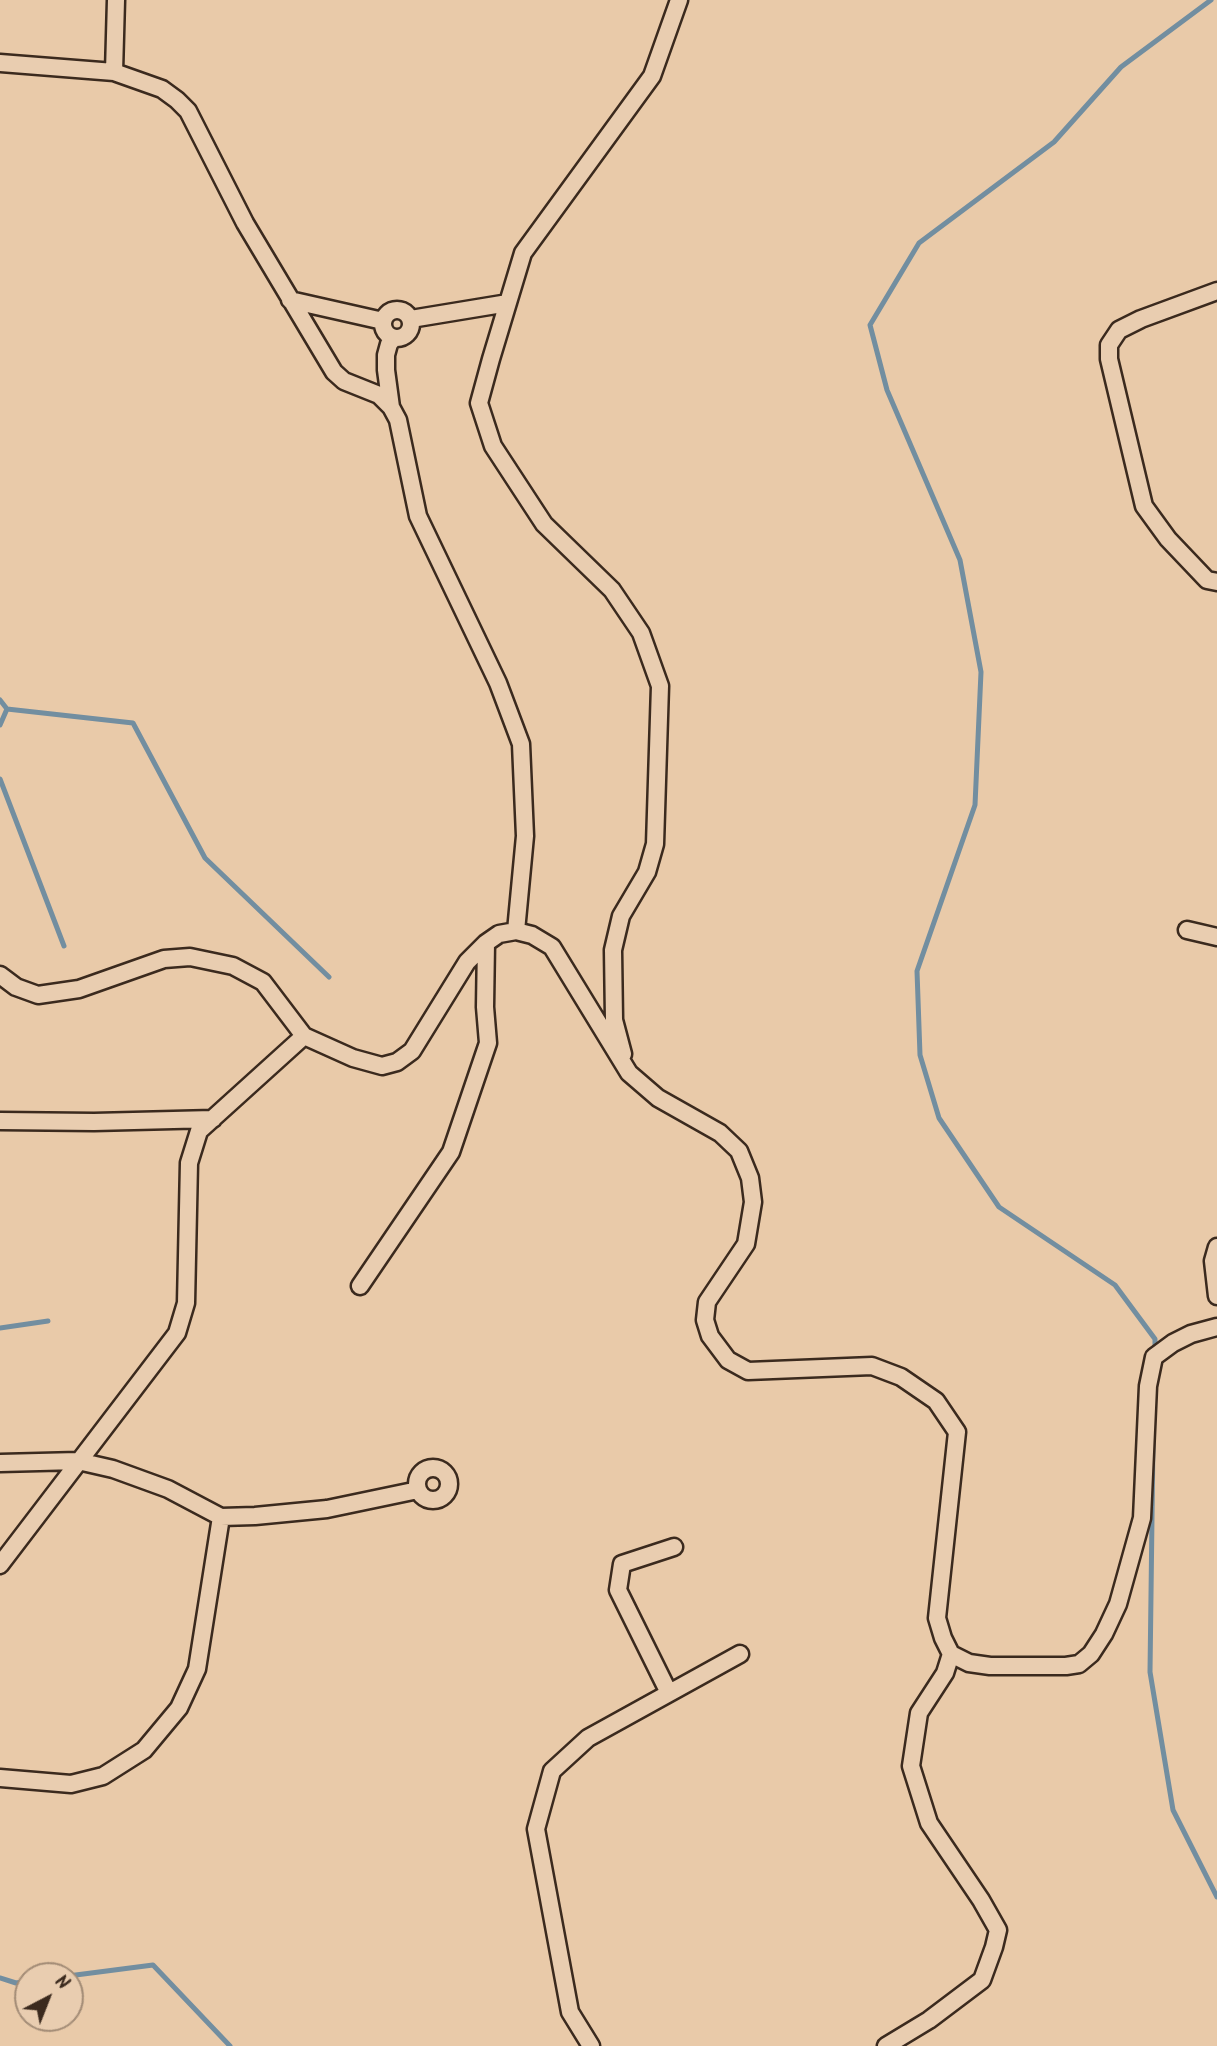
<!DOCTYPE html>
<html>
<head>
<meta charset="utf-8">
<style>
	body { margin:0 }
	#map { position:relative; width:1217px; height:2046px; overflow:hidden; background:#e9caa9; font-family:Kalam,sans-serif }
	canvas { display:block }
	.north { position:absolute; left:14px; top:1962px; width:70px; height:70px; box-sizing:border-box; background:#e9cdb0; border:2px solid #a38c76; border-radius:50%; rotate:42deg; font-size:19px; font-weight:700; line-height:28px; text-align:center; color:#3b2a1e }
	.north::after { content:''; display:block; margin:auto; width:24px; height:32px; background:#3b2a1e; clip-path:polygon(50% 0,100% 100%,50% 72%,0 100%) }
</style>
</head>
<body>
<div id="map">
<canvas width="1217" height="2046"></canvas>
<div class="north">N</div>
</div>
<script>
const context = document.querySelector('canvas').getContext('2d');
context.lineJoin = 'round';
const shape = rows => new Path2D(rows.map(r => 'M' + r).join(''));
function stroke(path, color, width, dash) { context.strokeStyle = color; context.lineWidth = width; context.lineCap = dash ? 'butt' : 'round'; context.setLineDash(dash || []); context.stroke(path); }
stroke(shape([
	[0,700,7,709,133,723,205,858,329,977],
	[0,725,7,709],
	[0,779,64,946],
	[0,1328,48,1321],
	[1155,1353,1155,1339,1115,1285,999,1207,939,1118,920,1055,917,971,975,805,981,672,960,560,887,390,870,325,919,243,1054,142,1121,67,1211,0],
	[1153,1440,1150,1672,1173,1810,1217,1897],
	[68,1976,153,1965,230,2046],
	[0,1978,16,1983,28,1981]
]), '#728ea0', 5);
const street = shape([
	[0,63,114,72,162,89,177,100,188,111,245,223,334,372,344,381,379,395,391,407,398,420,418,516,498,683,521,744,525,836,516,931],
	[114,72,116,0],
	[1217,291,1141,319,1119,330,1109,345,1109,359,1144,506,1168,539,1207,580,1217,582],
	[290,300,383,321],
	'383 324a14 14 0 1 1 28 0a14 14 0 1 1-28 0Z',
	[411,319,508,303],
	[391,407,386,370,386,355,389,344,394,338],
	[1187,930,1217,937],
	[0,975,16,987,38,995,79,989,164,959,190,957,233,966,263,982,304,1036,353,1058,382,1066,397,1062,412,1051,467,962,486,943,499,934,516,931,532,935,552,947,629,1073,658,1098,720,1133,739,1151,750,1178,753,1202,746,1244,707,1302,705,1320,710,1336,728,1360,748,1371,872,1366,901,1377,936,1401,957,1432,937,1618,943,1638,951,1654,969,1663,990,1666,1066,1666,1079,1664,1091,1654,1104,1634,1118,1604,1142,1518,1148,1386,1154,1357,1173,1343,1191,1334,1217,1327],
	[623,1054,614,1020,613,950,621,916,647,872,655,844,660,686,641,633,612,590,544,524,493,446,479,403,491,359,523,253,652,76,679,0],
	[0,1121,94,1122,213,1119],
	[1217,1247,1213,1261,1217,1296],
	[360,1286,451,1152,488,1043,485,1007,486,943],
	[0,1463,78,1461,113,1469,168,1489,221,1517,255,1516,327,1509,418,1490],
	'417 1484a16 16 0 1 1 32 0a16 16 0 1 1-32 0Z',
	[0,1565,177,1333,186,1303,189,1163,199,1131,304,1036],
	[669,1693,618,1590,622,1564,674,1547],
	[0,1778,71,1784,103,1776,144,1750,179,1708,197,1669,221,1517],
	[591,2046,570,2012,536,1829,552,1771,588,1738,740,1654],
	[886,2046,929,2020,982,1980,994,1947,998,1930,981,1900,929,1823,911,1766,919,1713,945,1673,951,1654]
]);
stroke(street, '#3b2a1e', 21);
stroke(street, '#e9cdb0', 16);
</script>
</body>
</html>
